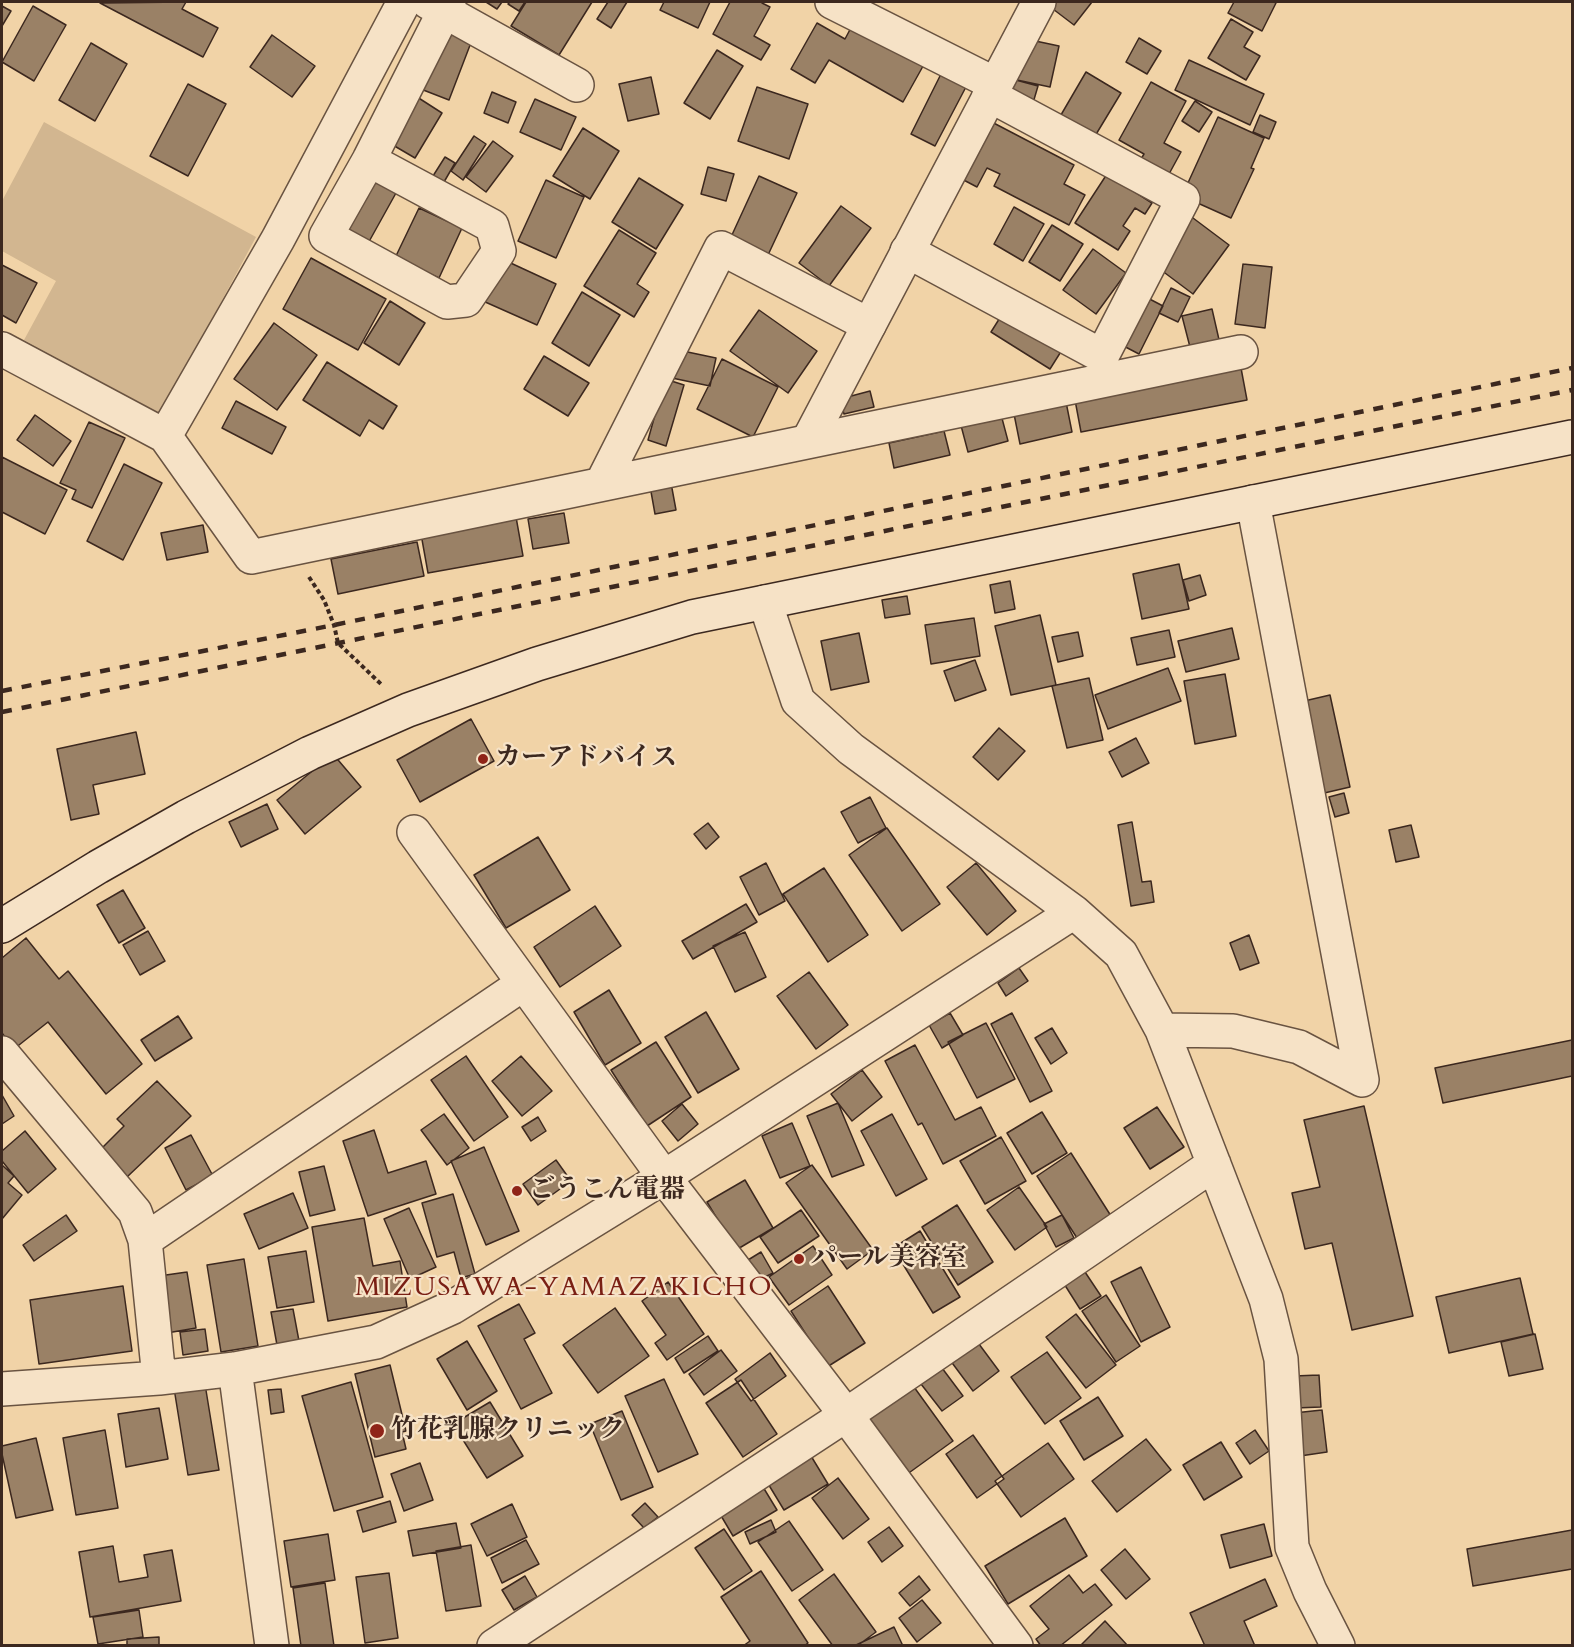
<!DOCTYPE html>
<html>
<head>
<meta charset="utf-8">
<style>
	body { margin:0 }
	#map { position:relative; width:1574px; height:1647px; overflow:hidden; background:#f1d3a7; font-family:Cardo,serif }
	canvas { display:block }
	.frame { position:absolute; inset:0; border:3px solid #3c281f; pointer-events:none }
</style>
</head>
<body>
<div id="map">
<canvas width="1574" height="1647"></canvas>
<div class="frame"></div>
</div>
<script>
const context = document.querySelector('canvas').getContext('2d');
context.lineJoin = 'round';
function fill(path, color) { context.fillStyle = color; context.fill(path, 'evenodd'); }
const shape = rows => new Path2D(rows.map(r => 'M' + r).join(''));
function stroke(path, color, width, dash) { context.strokeStyle = color; context.lineWidth = width; context.lineCap = dash ? 'butt' : 'round'; context.setLineDash(dash || []); context.stroke(path); }
function write(font, color, halo, rows, align = 'center') {
  context.font = font + ' Cardo,"Noto Serif JP",serif'; context.lineWidth = 4.5; context.setLineDash([]); context.textBaseline = 'middle'; context.strokeStyle = halo; context.fillStyle = color; for (const [text, x, y, turn = 0] of rows) {
    context.save(); context.translate(x, y); context.rotate((+turn || 0) * Math.PI / 180); context.textAlign = isNaN(turn) ? turn : align; if (halo) context.strokeText(text, 0, 0); context.fillText(text, 0, 0); context.restore();
  }
}
fill(shape([
	[44,122,256,237,161,414,24,340,56,281,2,251,2,201]
]), '#d2b690');
const building = shape([
	[486,2,502,2,497,9,486,2],
	[510,2,525,2,519,11,508,4,510,2],
	[526,2,592,2,559,55,511,26,526,2],
	[608,2,627,2,611,28,597,19,608,2],
	[664,2,710,2,698,28,660,10,664,2],
	[730,2,763,2,762,3,770,7,754,36,770,45,761,60,713,34,730,2],
	[1053,2,1092,2,1074,25,1049,6,1053,2],
	[1234,2,1274,2,1276,3,1262,31,1228,13,1234,2],
	[100,3,186,2,182,9,218,28,203,57,100,3],
	[2,6,11,11,2,26,2,6],
	[33,6,66,25,34,81,2,62,33,6],
	[1231,19,1253,32,1244,47,1260,56,1246,80,1208,58,1231,19],
	[854,22,927,59,903,102,829,60,815,83,791,69,817,23,845,39,854,22],
	[435,26,472,40,449,100,413,86,435,26],
	[272,35,315,66,292,97,250,67,272,35],
	[1139,38,1161,51,1147,74,1126,62,1139,38],
	[1026,39,1059,46,1050,87,1017,80,1026,39],
	[91,43,127,64,95,121,59,100,91,43],
	[717,50,743,66,710,119,684,103,717,50],
	[1189,60,1264,94,1250,125,1175,90,1189,60],
	[942,72,967,85,935,146,911,134,942,72],
	[1086,72,1121,93,1092,141,1058,120,1086,72],
	[651,77,659,114,628,121,619,84,651,77],
	[1012,79,1038,86,1033,103,1007,96,1012,79],
	[1151,82,1186,101,1164,143,1181,152,1169,174,1141,159,1144,154,1119,140,1151,82],
	[188,84,226,104,188,176,150,156,188,84],
	[757,87,808,104,789,159,738,141,757,87],
	[492,92,516,102,508,123,484,113,492,92],
	[414,95,442,113,415,158,386,141,414,95],
	[535,99,576,117,561,150,520,132,535,99],
	[1195,101,1212,112,1199,132,1182,121,1195,101],
	[1260,115,1276,122,1269,139,1253,132,1260,115],
	[1218,117,1264,138,1251,168,1254,169,1231,218,1182,196,1218,117],
	[986,119,1074,165,1064,184,1085,195,1069,225,994,186,1000,174,987,168,977,187,956,176,986,119],
	[583,128,619,151,590,199,553,176,583,128],
	[474,136,486,144,463,180,451,171,474,136],
	[493,141,513,156,486,192,466,177,493,141],
	[445,157,455,163,444,182,433,176,445,157],
	[708,167,734,174,726,201,701,194,708,167],
	[1107,174,1152,203,1145,214,1135,208,1123,226,1130,231,1118,250,1075,223,1107,174],
	[759,176,797,193,768,255,731,237,759,176],
	[369,178,396,193,366,247,339,232,369,178],
	[639,178,683,205,656,249,612,222,639,178],
	[546,180,584,197,556,258,518,241,546,180],
	[841,206,871,228,829,286,799,263,841,206],
	[1014,207,1044,224,1023,261,994,244,1014,207],
	[419,208,462,228,439,278,395,258,419,208],
	[1189,215,1229,245,1193,294,1153,264,1189,215],
	[1052,225,1083,244,1060,281,1029,262,1052,225],
	[619,230,656,253,637,284,649,292,634,317,584,286,619,230],
	[1093,249,1126,273,1096,314,1063,290,1093,249],
	[311,258,386,299,358,350,283,309,311,258],
	[502,259,556,284,537,325,483,301,502,259],
	[1243,264,1272,267,1265,328,1235,324,1243,264],
	[2,265,37,283,16,323,2,315,2,265],
	[1171,288,1190,297,1178,322,1159,313,1171,288],
	[582,292,620,315,589,366,552,343,582,292],
	[1138,293,1163,306,1139,354,1114,341,1138,293],
	[390,301,425,323,399,365,364,343,390,301],
	[1008,305,1067,342,1050,369,991,332,1008,305],
	[1212,309,1220,344,1191,351,1182,316,1212,309],
	[759,310,817,351,788,393,730,351,759,310],
	[274,323,317,355,277,410,234,379,274,323],
	[678,350,716,358,710,386,672,378,678,350],
	[544,356,589,383,568,416,524,389,544,356],
	[722,359,778,387,753,437,697,409,722,359],
	[327,362,397,406,383,429,369,420,360,436,303,400,327,362],
	[1241,368,1247,400,1081,432,1075,400,1241,368],
	[665,379,684,385,666,446,648,440,665,379],
	[870,391,874,407,844,414,840,399,870,391],
	[236,401,286,427,272,454,222,428,236,401],
	[1066,402,1072,432,1020,444,1014,414,1066,402],
	[999,407,1008,441,968,452,959,418,999,407],
	[35,415,71,441,53,466,17,440,35,415],
	[89,422,125,438,92,508,72,499,76,490,60,483,89,422],
	[944,431,950,455,894,468,889,443,944,431],
	[2,457,67,490,45,534,2,512,2,457],
	[124,464,162,483,123,560,87,541,124,464],
	[671,483,676,510,655,514,650,486,671,483],
	[564,513,569,543,533,549,528,519,564,513],
	[516,517,523,556,428,573,421,534,516,517],
	[203,525,208,552,167,560,161,533,203,525],
	[417,542,424,576,338,594,331,559,417,542],
	[1179,564,1189,609,1142,619,1133,574,1179,564],
	[1200,575,1206,595,1189,601,1183,580,1200,575],
	[1010,581,1015,609,995,613,990,585,1010,581],
	[907,596,910,614,885,618,882,600,907,596],
	[1040,615,1056,685,1011,695,995,626,1040,615],
	[974,618,980,656,931,664,925,625,974,618],
	[1232,628,1239,659,1186,672,1178,641,1232,628],
	[1169,630,1175,657,1137,665,1131,638,1169,630],
	[1078,632,1083,656,1058,662,1052,637,1078,632],
	[859,633,869,682,831,690,821,641,859,633],
	[975,660,986,690,955,701,944,671,975,660],
	[1168,668,1181,701,1108,729,1095,695,1168,668],
	[1225,674,1236,736,1195,744,1184,681,1225,674],
	[1089,678,1103,740,1067,748,1052,686,1089,678],
	[1330,695,1350,787,1320,794,1300,702,1330,695],
	[471,719,494,761,420,802,397,760,471,719],
	[999,728,1025,751,998,780,973,757,999,728],
	[136,732,145,774,93,785,99,814,71,820,57,749,136,732],
	[1136,738,1149,763,1122,777,1109,752,1136,738],
	[333,754,361,787,305,834,277,800,333,754],
	[1344,793,1349,813,1335,817,1329,797,1344,793],
	[870,797,886,828,858,843,841,812,870,797],
	[267,804,278,829,241,847,229,822,267,804],
	[1132,822,1142,882,1151,881,1154,902,1131,906,1118,825,1132,822],
	[708,823,719,837,706,849,694,834,708,823],
	[1411,825,1419,857,1396,862,1389,830,1411,825],
	[887,828,940,904,902,931,849,855,887,828],
	[538,837,570,890,506,928,474,875,538,837],
	[766,863,785,901,759,915,740,877,766,863],
	[976,863,1016,911,987,935,947,887,976,863],
	[824,868,868,935,828,962,783,894,824,868],
	[123,890,145,928,119,943,97,905,123,890],
	[746,904,757,922,693,959,682,941,746,904],
	[595,906,621,946,560,987,534,947,595,906],
	[148,931,165,961,140,975,123,945,148,931],
	[745,932,766,977,735,992,713,946,745,932],
	[1249,935,1259,963,1240,970,1230,943,1249,935],
	[26,938,59,979,68,971,142,1064,106,1094,48,1022,14,1049,2,1033,2,958,26,938],
	[1019,968,1028,981,1006,996,998,983,1019,968],
	[809,972,848,1025,816,1049,777,996,809,972],
	[609,990,641,1043,605,1065,574,1012,609,990],
	[706,1012,739,1069,698,1093,665,1037,706,1012],
	[950,1013,963,1035,942,1048,929,1025,950,1013],
	[1012,1013,1052,1091,1030,1102,991,1024,1012,1013],
	[178,1016,192,1038,155,1061,141,1040,178,1016],
	[986,1023,1015,1079,977,1098,948,1042,986,1023],
	[1052,1028,1067,1053,1051,1064,1035,1038,1052,1028],
	[1572,1040,1572,1076,1443,1103,1435,1068,1572,1040],
	[656,1042,691,1097,647,1126,611,1070,656,1042],
	[915,1045,955,1120,981,1107,996,1136,943,1164,922,1123,918,1125,885,1061,915,1045],
	[466,1056,508,1117,474,1141,431,1080,466,1056],
	[521,1056,552,1091,522,1116,492,1081,521,1056],
	[862,1070,882,1097,852,1121,831,1094,862,1070],
	[157,1081,191,1116,127,1177,101,1149,124,1126,117,1119,157,1081],
	[2,1095,14,1116,2,1124,2,1095],
	[838,1103,864,1165,832,1177,807,1116,838,1103],
	[682,1104,698,1124,678,1141,662,1121,682,1104],
	[1364,1106,1413,1316,1352,1330,1332,1243,1305,1249,1292,1193,1320,1187,1304,1120,1364,1106],
	[1157,1107,1184,1147,1150,1169,1124,1128,1157,1107],
	[1042,1112,1067,1153,1032,1174,1007,1133,1042,1112],
	[444,1114,469,1148,447,1165,421,1130,444,1114],
	[892,1114,927,1179,896,1196,861,1131,892,1114],
	[538,1117,546,1131,531,1141,522,1127,538,1117],
	[792,1123,810,1166,780,1178,762,1136,792,1123],
	[374,1130,388,1173,426,1161,436,1194,368,1216,343,1141,374,1130],
	[25,1131,56,1169,28,1193,2,1161,2,1151,25,1131],
	[191,1135,213,1176,186,1190,165,1148,191,1135],
	[1001,1137,1026,1181,985,1204,960,1161,1001,1137],
	[484,1147,519,1231,486,1245,451,1161,484,1147],
	[1071,1153,1111,1216,1077,1238,1037,1176,1071,1153],
	[556,1160,571,1181,538,1205,523,1184,556,1160],
	[2,1165,14,1176,8,1183,22,1195,2,1219,2,1165],
	[812,1165,873,1250,847,1269,786,1183,812,1165],
	[324,1166,335,1210,310,1216,299,1172,324,1166],
	[745,1180,773,1228,736,1250,707,1202,745,1180],
	[1019,1187,1047,1227,1015,1250,987,1210,1019,1187],
	[293,1193,308,1228,259,1249,244,1214,293,1193],
	[453,1194,475,1274,461,1278,454,1252,437,1257,422,1203,453,1194],
	[957,1205,993,1262,958,1285,922,1227,957,1205],
	[409,1208,436,1267,410,1279,384,1219,409,1208],
	[801,1210,819,1236,778,1263,760,1237,801,1210],
	[66,1215,77,1231,34,1261,23,1245,66,1215],
	[1062,1215,1074,1238,1056,1247,1044,1224,1062,1215],
	[364,1218,373,1266,400,1261,407,1307,328,1321,312,1227,364,1218],
	[920,1231,960,1297,933,1313,893,1248,920,1231],
	[813,1246,832,1275,789,1305,769,1277,813,1246],
	[306,1251,314,1302,277,1308,268,1257,306,1251],
	[761,1252,773,1273,759,1280,748,1260,761,1252],
	[244,1259,258,1346,221,1352,207,1265,244,1259],
	[1081,1266,1101,1296,1080,1309,1061,1279,1081,1266],
	[1141,1267,1170,1327,1141,1342,1111,1282,1141,1267],
	[187,1272,196,1328,161,1334,152,1277,187,1272],
	[1520,1278,1533,1334,1449,1353,1436,1297,1520,1278],
	[668,1282,704,1334,667,1360,655,1343,666,1335,642,1301,668,1282],
	[123,1286,132,1351,39,1364,30,1300,123,1286],
	[828,1286,865,1343,827,1367,791,1311,828,1286],
	[1106,1295,1140,1346,1116,1362,1082,1311,1106,1295],
	[519,1304,535,1333,524,1339,552,1393,521,1409,478,1326,519,1304],
	[615,1308,649,1356,598,1393,563,1345,615,1308],
	[293,1309,299,1341,277,1345,271,1312,293,1309],
	[1076,1314,1116,1365,1086,1388,1046,1337,1076,1314],
	[205,1329,208,1351,183,1355,180,1332,205,1329],
	[1535,1334,1543,1369,1509,1376,1501,1342,1535,1334],
	[708,1336,718,1351,684,1373,675,1358,708,1336],
	[973,1336,999,1371,973,1391,947,1356,973,1336],
	[467,1341,497,1391,467,1410,437,1359,467,1341],
	[721,1350,737,1371,704,1395,689,1374,721,1350],
	[1047,1352,1081,1398,1045,1424,1011,1377,1047,1352],
	[770,1353,786,1376,751,1401,735,1379,770,1353],
	[390,1365,406,1431,402,1432,406,1449,375,1457,355,1374,390,1365],
	[942,1368,963,1396,942,1411,921,1384,942,1368],
	[1319,1375,1321,1407,1295,1408,1294,1376,1319,1375],
	[204,1378,219,1470,188,1475,173,1382,204,1378],
	[664,1379,698,1454,658,1472,625,1396,664,1379],
	[741,1380,777,1434,743,1457,706,1403,741,1380],
	[351,1382,383,1497,334,1511,302,1396,351,1382],
	[914,1387,953,1441,906,1475,867,1421,914,1387],
	[281,1389,284,1412,271,1414,268,1390,281,1389],
	[1098,1397,1123,1436,1084,1460,1060,1421,1098,1397],
	[490,1402,523,1456,487,1478,453,1424,490,1402],
	[159,1408,168,1459,126,1467,118,1414,159,1408],
	[1322,1410,1327,1452,1300,1456,1294,1413,1322,1410],
	[622,1411,653,1487,621,1500,590,1424,622,1411],
	[105,1430,118,1508,76,1515,63,1438,105,1430],
	[1255,1430,1269,1451,1250,1464,1236,1443,1255,1430],
	[973,1435,1004,1479,977,1498,946,1454,973,1435],
	[36,1438,53,1510,16,1518,2,1454,2,1446,36,1438],
	[1146,1439,1171,1470,1117,1512,1092,1481,1146,1439],
	[1221,1442,1242,1477,1204,1500,1183,1465,1221,1442],
	[1048,1443,1074,1479,1021,1517,995,1481,1048,1443],
	[811,1456,828,1484,784,1510,767,1482,811,1456],
	[420,1463,433,1500,404,1511,391,1474,420,1463],
	[838,1478,869,1519,843,1539,812,1498,838,1478],
	[763,1487,777,1510,733,1536,720,1514,763,1487],
	[390,1501,396,1522,363,1532,357,1511,390,1501],
	[645,1503,658,1517,644,1528,632,1515,645,1503],
	[512,1504,527,1537,487,1556,471,1524,512,1504],
	[1065,1518,1087,1556,1008,1604,985,1566,1065,1518],
	[771,1520,776,1532,750,1544,745,1532,771,1520],
	[789,1521,823,1570,792,1591,758,1542,789,1521],
	[456,1523,461,1548,413,1556,408,1531,456,1523],
	[1264,1524,1272,1556,1230,1568,1221,1535,1264,1524],
	[889,1527,903,1546,882,1562,868,1542,889,1527],
	[724,1529,752,1571,724,1590,695,1548,724,1529],
	[1572,1530,1572,1569,1473,1586,1467,1549,1572,1530],
	[328,1534,335,1580,291,1587,284,1541,328,1534],
	[526,1540,539,1564,502,1583,491,1558,526,1540],
	[471,1545,481,1606,446,1611,436,1551,471,1545],
	[113,1546,119,1582,148,1577,144,1555,172,1550,181,1601,90,1617,79,1552,113,1546],
	[1125,1549,1150,1579,1126,1599,1101,1570,1125,1549],
	[761,1571,808,1643,804,1646,743,1646,750,1641,721,1597,761,1571],
	[389,1573,398,1638,365,1643,356,1577,389,1573],
	[834,1574,876,1632,857,1646,833,1646,799,1600,834,1574],
	[1069,1575,1083,1593,1095,1584,1112,1605,1060,1646,1041,1646,1036,1639,1049,1629,1030,1606,1069,1575],
	[525,1576,537,1597,514,1610,502,1590,525,1576],
	[919,1576,930,1590,910,1606,899,1593,919,1576],
	[1265,1579,1277,1606,1244,1621,1255,1646,1205,1646,1190,1613,1265,1579],
	[325,1583,334,1646,301,1646,293,1588,325,1583],
	[922,1600,941,1623,917,1642,899,1618,922,1600],
	[139,1610,143,1637,98,1644,93,1617,139,1610],
	[1105,1621,1128,1646,1080,1646,1105,1621],
	[894,1627,903,1646,854,1646,894,1627],
	[159,1637,159,1646,127,1646,127,1639,159,1637]
]);
fill(building, '#9a8166');
stroke(building, '#3c281f', 1.5);
const minor = shape([
	[428,2,577,85],
	[832,2,995,84],
	[369,160,492,226,499,251,466,300,447,302,326,236,369,160,449,2],
	[907,251,1102,356,1183,199,989,95],
	[2,349,165,436,251,557,1241,352],
	[165,436,278,239,404,2],
	[602,483,721,248,869,325],
	[765,602,798,701,851,749,1074,912,1121,954,1162,1030,1266,1299,1281,1359,1292,1547,1310,1591,1338,1646],
	[414,832,664,1177,846,1415,1016,1646],
	[1162,1030,1233,1031,1299,1047,1362,1080,1253,502],
	[2,1053,135,1212,145,1240,159,1378],
	[145,1240,523,984],
	[235,1369,272,1646],
	[2,1389,159,1378,235,1369,376,1342,453,1307,664,1177,1074,912],
	[494,1646,846,1415,1214,1164]
]);
const tertiary = shape([
	[808,441,1039,2]
]);
const secondary = shape([
	[2,926,98,867,186,817,310,753,408,710,537,664,692,617,1572,437]
]);
stroke(minor, '#695341', 36);
stroke(tertiary, '#695341', 36);
stroke(secondary, '#3c281f', 36);
stroke(shape([
	[309,577,324,600,334,625,338,643,382,685]
]), '#3c281f', 4, [4.5, 3]);
stroke(minor, '#f6e2c6', 33);
stroke(tertiary, '#f6e2c6', 33);
stroke(secondary, '#f6e2c6', 33);
stroke(shape([
	[2,691,334,625,1572,368],
	[2,712,1572,390]
]), '#3c281f', 4.5, [10, 10]);
for (const [x, y, r, color] of [
	[483,759,6,"#8f2418"],
	[517,1191,6,"#8f2418"],
	[799,1259,6,"#8f2418"],
	[377,1431,8,"#8f2418"]
]) { const dot = new Path2D(); dot.arc(x, y, r, 0, 2 * Math.PI); context.fillStyle = color; context.fill(dot); stroke(dot, '#f6e2c6', 2); }
write('bold 26px', '#3c281f', '#f6e2c6', [
	["カーアドバイス",495,759],
	["ごうこん電器",529,1191],
	["パール美容室",811,1259],
	["竹花乳腺クリニック",391,1431]
], 'left');
context.letterSpacing = '1.5px';
write('27px', '#7a1f14', '#f6e2c6', [
	["MIZUSAWA-YAMAZAKICHO",564,1289]
]);
context.letterSpacing = '0px';
</script>
</body>
</html>
